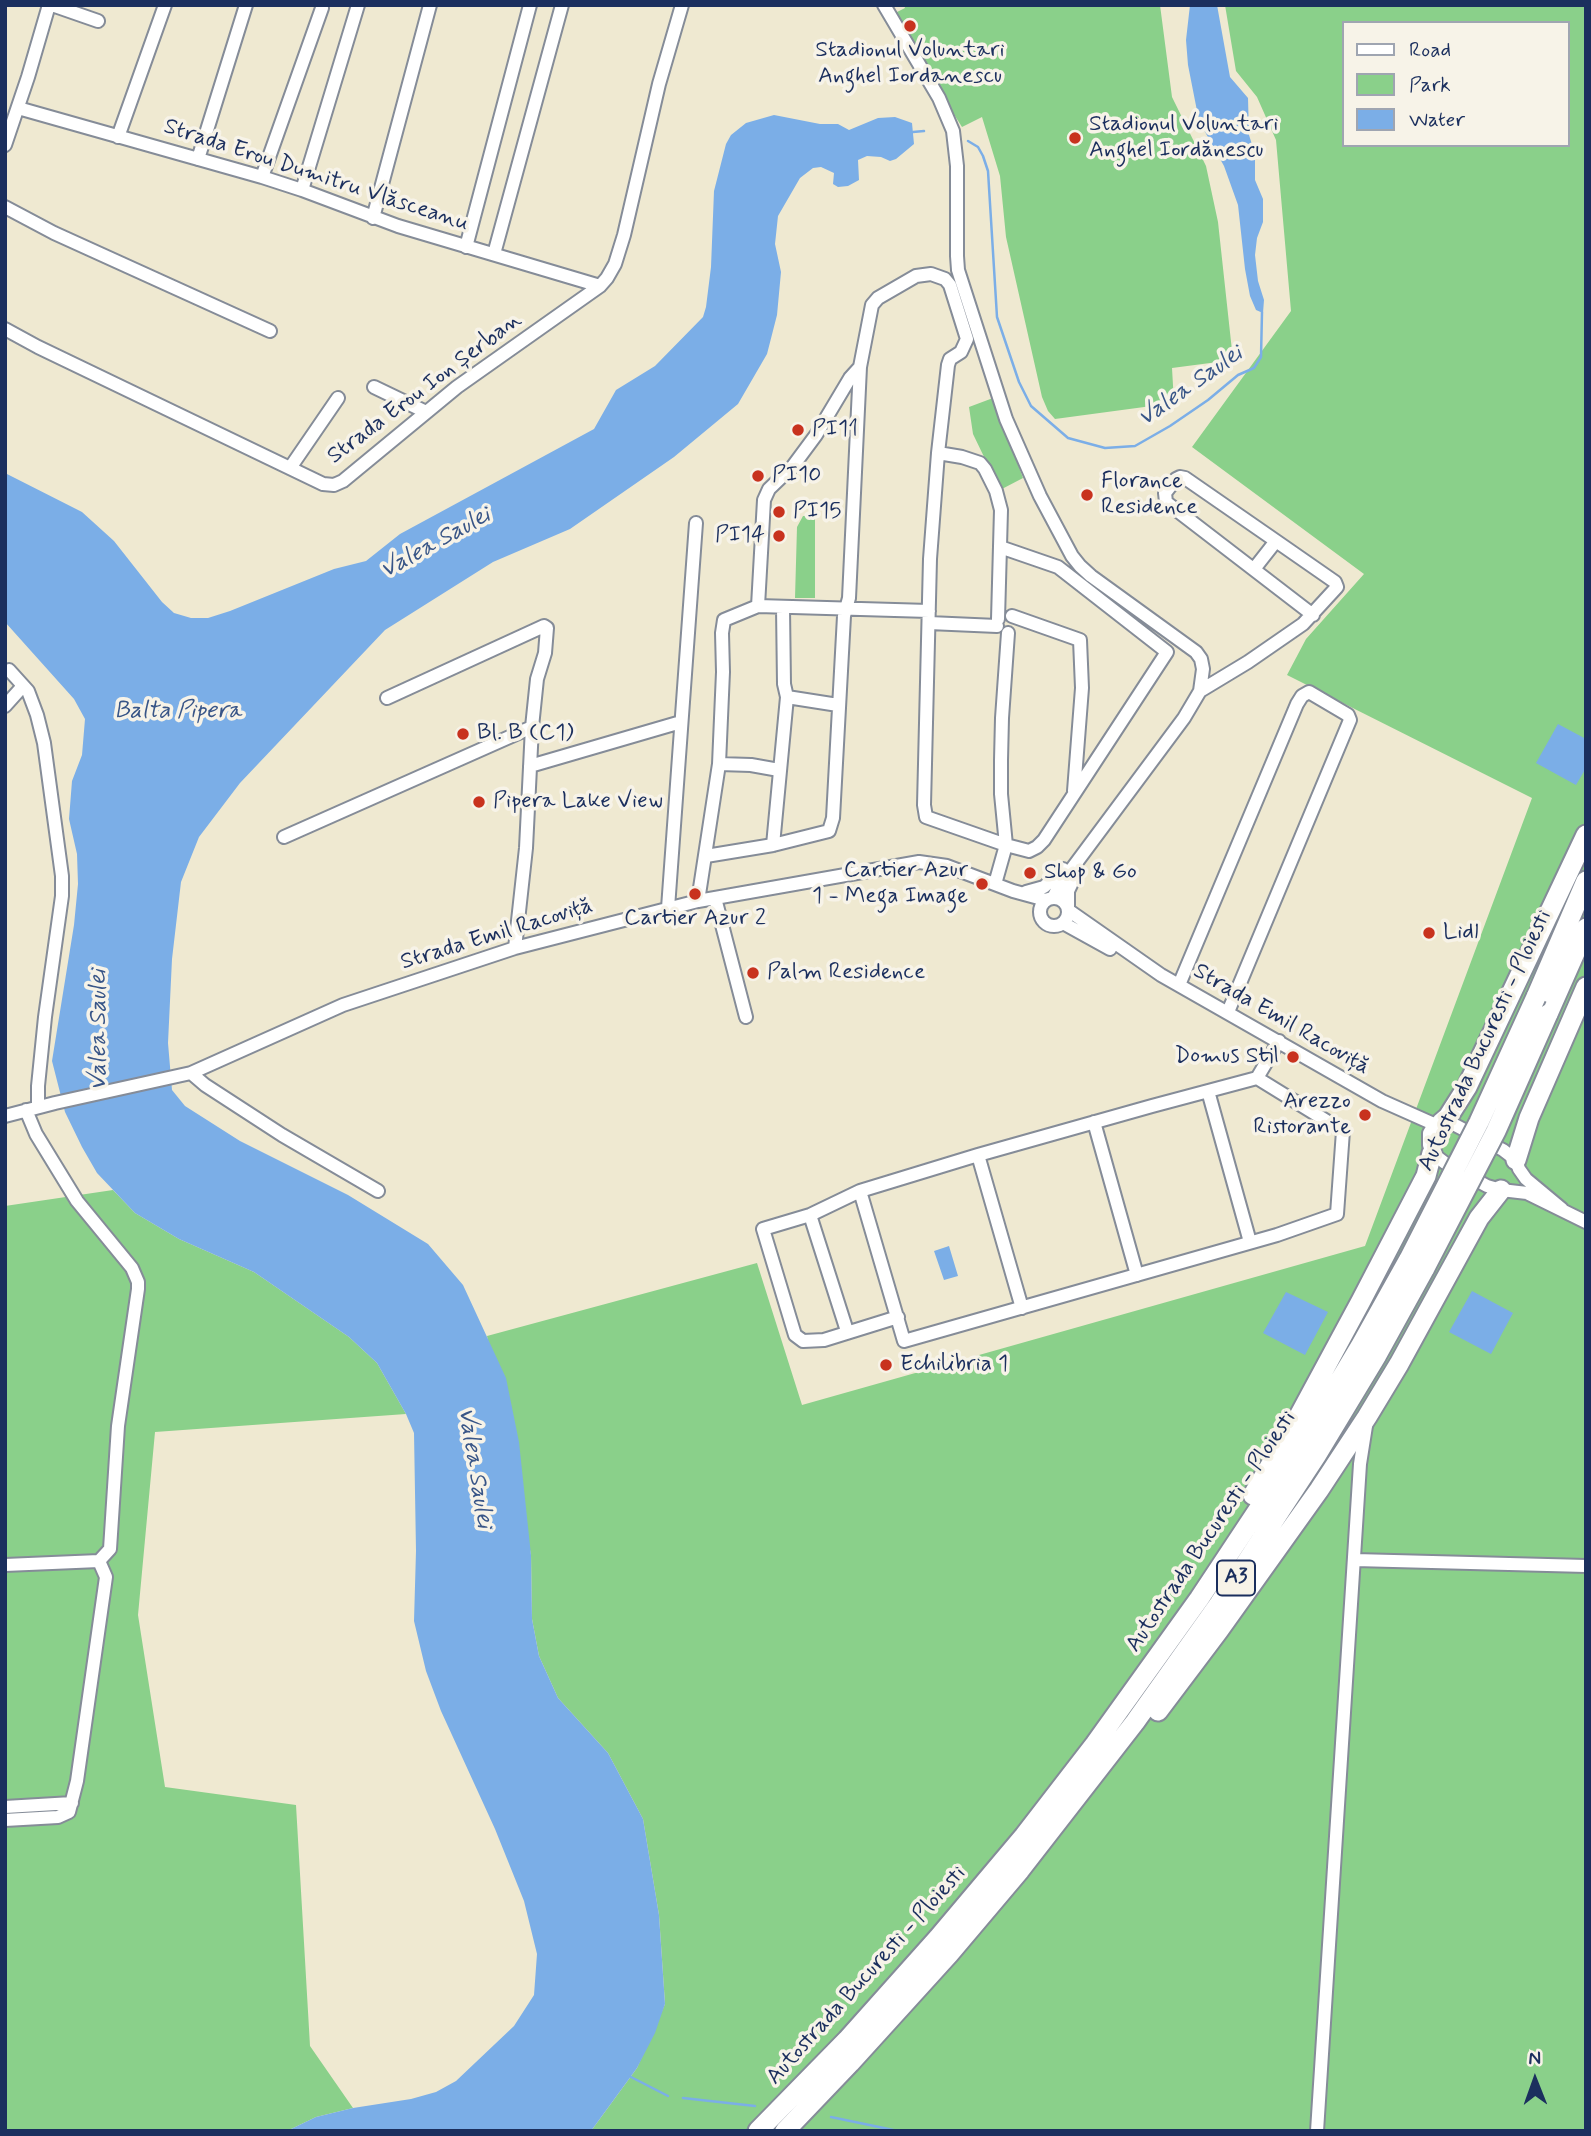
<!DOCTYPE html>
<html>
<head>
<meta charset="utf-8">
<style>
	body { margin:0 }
	#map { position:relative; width:1591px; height:2136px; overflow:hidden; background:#efe9d1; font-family:Mynerve,sans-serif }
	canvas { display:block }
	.frame { position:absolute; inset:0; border:7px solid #1b2f5e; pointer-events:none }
	.legend { position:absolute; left:1342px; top:21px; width:228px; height:126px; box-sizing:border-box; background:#f7f3e8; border:2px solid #9fa5b1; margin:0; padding:9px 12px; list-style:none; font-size:21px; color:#1b2f5e }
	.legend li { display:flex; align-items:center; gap:14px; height:35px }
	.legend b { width:35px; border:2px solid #9fa5b1 }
	.north { position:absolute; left:1500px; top:2045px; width:70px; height:70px; -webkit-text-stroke:5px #f7f3e8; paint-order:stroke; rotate:359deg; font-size:19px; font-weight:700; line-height:28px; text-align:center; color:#1b2f5e }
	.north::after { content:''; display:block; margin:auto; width:24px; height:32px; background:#1b2f5e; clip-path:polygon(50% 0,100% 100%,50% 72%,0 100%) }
</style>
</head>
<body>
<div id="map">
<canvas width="1591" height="2136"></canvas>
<div class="frame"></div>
<ul class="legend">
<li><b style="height:9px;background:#fff"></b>Road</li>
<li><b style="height:19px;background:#8ad08a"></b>Park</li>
<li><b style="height:19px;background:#7baee7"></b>Water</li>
</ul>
<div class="north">N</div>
</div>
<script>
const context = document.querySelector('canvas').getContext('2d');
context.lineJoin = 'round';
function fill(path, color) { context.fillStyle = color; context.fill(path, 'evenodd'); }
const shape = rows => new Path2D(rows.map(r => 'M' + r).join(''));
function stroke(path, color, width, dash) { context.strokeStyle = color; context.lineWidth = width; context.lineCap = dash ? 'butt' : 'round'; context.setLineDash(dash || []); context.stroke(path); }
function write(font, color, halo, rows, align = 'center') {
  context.font = font + ' Mynerve,sans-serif'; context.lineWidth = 7; context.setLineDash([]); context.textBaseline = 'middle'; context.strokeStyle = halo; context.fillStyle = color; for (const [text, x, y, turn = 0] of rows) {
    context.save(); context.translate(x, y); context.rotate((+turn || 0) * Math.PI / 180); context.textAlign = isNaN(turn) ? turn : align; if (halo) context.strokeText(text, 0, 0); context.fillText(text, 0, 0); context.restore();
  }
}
fill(shape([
	[904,5,1160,5,1172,97,1206,166,1218,222,1233,360,1172,368,1174,403,1055,419,1048,411,1042,397,1006,237,1000,176,982,117,962,127,891,15,905,8],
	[1225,5,1586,5,1586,2131,591,2131,637,2068,665,2004,659,1915,643,1819,608,1753,558,1698,539,1656,532,1619,531,1555,487,1336,757,1263,802,1405,1365,1246,1532,798,1287,675,1306,639,1364,574,1192,447,1291,311,1276,140,1257,97,1236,71],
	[1344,23,1568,23,1568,145,1344,145],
	[993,398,1023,478,1000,490,973,434,969,407],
	[803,516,815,516,815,598,795,598,797,527],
	[113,1190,135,1213,179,1239,254,1272,349,1337,377,1363,406,1414,155,1432,138,1615,165,1787,296,1805,310,2046,353,2108,316,2117,287,2131,5,2131,5,1206]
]), '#8ad08a');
fill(shape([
	[1190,5,1217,5,1230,77,1248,98,1249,135,1255,154,1255,180,1263,199,1263,222,1257,238,1255,255,1258,281,1264,300,1263,313,1256,310,1250,296,1245,269,1238,205,1224,166,1199,121,1188,65,1186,40],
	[774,115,820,124,838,124,849,130,878,118,895,117,912,123,914,144,896,159,890,161,881,157,867,156,858,160,859,180,848,186,838,187,833,184,834,173,821,167,813,168,800,178,778,216,775,244,781,272,777,315,767,354,738,404,674,457,570,529,493,562,385,630,240,783,199,837,181,882,172,959,168,1043,172,1090,185,1106,240,1141,348,1195,428,1244,463,1285,506,1378,519,1442,531,1555,532,1619,539,1656,558,1698,608,1753,643,1819,659,1915,665,2004,655,2033,637,2068,591,2131,287,2131,316,2117,353,2108,411,2099,436,2092,456,2081,514,2026,534,1995,537,1954,524,1901,495,1829,441,1711,426,1671,414,1621,416,1551,414,1433,406,1414,377,1363,349,1337,254,1272,179,1239,135,1213,97,1173,82,1147,65,1112,52,1061,74,925,78,884,77,854,69,819,72,781,82,755,85,719,74,699,5,622,5,473,82,512,114,541,162,602,174,613,191,618,208,618,230,611,334,569,366,561,400,534,594,429,616,390,655,366,703,317,706,307,711,267,714,191,726,144,731,135,746,123],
	[1558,724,1586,739,1586,768,1576,785,1536,763],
	[949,1246,958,1276,944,1280,934,1251],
	[1472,1291,1513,1313,1491,1354,1449,1332],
	[1286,1292,1328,1312,1305,1355,1263,1333]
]), '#7baee7');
stroke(shape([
	[913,132,924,131],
	[968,141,978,147,983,156,988,171,997,317,1019,382,1031,406,1068,438,1105,448,1135,446,1170,426,1208,400,1238,375,1254,368,1261,357,1262,312],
	[631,2077,668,2096],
	[683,2098,755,2106],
	[831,2117,898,2131]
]), '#7baee7', 2.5);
const minor = shape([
	[52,5,98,21],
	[884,5,939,98,953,131,957,166,957,256,958,270,1006,419,1040,496,1072,556,1080,566,1091,576,1196,652,1201,659,1203,669,1200,691,1184,718,1059,886,1053,898],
	[18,108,262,177,302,190,398,226,600,286],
	[118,137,165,5],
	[5,145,28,77,49,5],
	[198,159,246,5],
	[262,177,322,8],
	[302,190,358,5],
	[5,207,54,233,270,331],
	[373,218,430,5],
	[466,247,530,5],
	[494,254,562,5],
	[5,329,38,347,323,484,334,485,343,481,457,387,600,286,607,278,615,264,624,235,659,84,682,5],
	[374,387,426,412],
	[938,453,962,457,980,463,985,469,996,491,1001,510,998,619],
	[290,468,338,398],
	[1276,541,1185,478,1180,477,1176,479,1165,493,1166,502,1313,615],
	[758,606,764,500,769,489,793,466,816,435,850,378,860,367],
	[1012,616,1080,640,1082,688,1074,791],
	[929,623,997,626],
	[9,670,28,691,37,715,44,743,62,876,62,896,45,1017,38,1086,38,1107],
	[1200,691,1248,662,1303,624,1337,587,1335,582,1276,541,1254,569],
	[787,697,838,705],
	[387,698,544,626,547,628,545,653,537,679,532,727,526,848,515,948],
	[5,706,23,686],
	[719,764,751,765,779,770],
	[530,766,681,722],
	[284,837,532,727],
	[773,845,787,697,784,684,783,608],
	[706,856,773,845,829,831,833,818,844,616,849,598,860,367,872,305,878,298,916,276,931,274,945,279,950,285,967,339,961,352,950,359,948,365,938,453,930,559,924,805,926,817,1006,845,1029,851,1037,847,1044,840,1167,652,1058,567,1000,547],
	[995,884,1006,845,1001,794,1001,760,1002,718,1008,633],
	[1026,892,1044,887,1063,869],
	'1040 912a14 14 0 1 1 28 0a14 14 0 1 1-28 0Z',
	[715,898,746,1017],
	[698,901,719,764,723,672,722,633,724,620,758,606,929,611],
	[668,908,696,523],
	[1068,908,1068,891,1077,872],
	[1068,910,1161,975,1382,1101,1436,1125],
	[1063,923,1110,949],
	[1179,985,1297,704,1302,696,1309,692,1348,715,1350,720,1228,1012],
	[191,1073,205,1085,282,1135,378,1191],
	[1208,1091,1250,1242],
	[5,1116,55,1103,191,1073,343,1005,515,948,698,901,919,862,947,866,1013,891,1046,900],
	[1094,1122,1137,1275],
	[978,1155,1022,1308],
	[860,1191,904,1341,1277,1235,1337,1214,1343,1131,1257,1078],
	[1562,1209,1526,1179,1519,1169,1516,1160,1503,1150,1453,1124,1441,1123,1432,1128,1429,1133,1429,1145,1432,1153,1445,1163,1487,1186,1501,1190,1527,1193,1586,1222],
	[810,1215,847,1331],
	[898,1317,824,1340,803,1341,795,1335,763,1229,810,1215,860,1191,978,1155,1152,1106,1257,1078,1279,1041],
	[1355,1560,1586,1566],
	[5,1565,99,1561,110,1549,118,1426,138,1289,138,1282,132,1268,77,1201,36,1134,26,1110],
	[5,1807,72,1803],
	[5,1820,58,1817,69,1812,77,1781,106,1577,99,1561],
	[1317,2131,1360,1464,1366,1426]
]);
const highway = shape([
	[1536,997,1586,881],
	[1548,1014,1586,928],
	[1441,1123,1448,1117,1467,1087,1586,835],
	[1516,1160,1529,1118,1586,987],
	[1253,1495,1299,1416,1361,1301,1426,1176,1432,1153],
	[1158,1711,1219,1630,1319,1490,1367,1417,1399,1364,1479,1218,1501,1190],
	[758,2131,847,2040,938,1938,1024,1836,1095,1744,1199,1599,1301,1445,1361,1345,1409,1259],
	[785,2131,850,2063,949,1954,1020,1870,1135,1722,1219,1604,1316,1456,1377,1355,1425,1268]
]);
stroke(minor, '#858c98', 16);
stroke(highway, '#858c98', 23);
stroke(minor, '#fff', 12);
stroke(highway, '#fff', 19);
const highwayBridge = shape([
	[1409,1259,1479,1122,1536,997],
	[1425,1268,1496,1131,1548,1014]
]);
stroke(highwayBridge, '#858c98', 23, []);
stroke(highwayBridge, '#fff', 19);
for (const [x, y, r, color] of [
	[910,26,7,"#c8321e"],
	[1075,138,7,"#c8321e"],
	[798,430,7,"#c8321e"],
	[758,476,7,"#c8321e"],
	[1087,495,7,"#c8321e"],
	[779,512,7,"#c8321e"],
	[779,536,7,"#c8321e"],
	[463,734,7,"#c8321e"],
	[479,802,7,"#c8321e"],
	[1030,873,7,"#c8321e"],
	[982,884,7,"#c8321e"],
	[695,894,7,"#c8321e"],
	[1429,933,7,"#c8321e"],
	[753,973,7,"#c8321e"],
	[1293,1057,7,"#c8321e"],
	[1365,1115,7,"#c8321e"],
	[886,1365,7,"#c8321e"]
]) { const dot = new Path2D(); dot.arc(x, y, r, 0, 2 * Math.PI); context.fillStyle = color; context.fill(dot); stroke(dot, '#f7f3e8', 2.5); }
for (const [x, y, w] of [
	[1236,1578,38]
]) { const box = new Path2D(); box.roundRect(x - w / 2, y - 17.5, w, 35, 5); context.fillStyle = '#f7f3e8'; context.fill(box); stroke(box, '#1b2f5e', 2); }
write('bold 21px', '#1b2f5e', null, [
	["A3",1236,1578]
]);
write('23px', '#1b2f5e', '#f7f3e8', [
	["Stadionul Voluntari",910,51,"center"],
	["Anghel Iordanescu",910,77,"center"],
	["Stadionul Voluntari",1089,125],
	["Anghel Iordănescu",1089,151],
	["PI11",812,430],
	["PI10",772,476],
	["Florance",1101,482],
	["Residence",1101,508],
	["PI15",793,512],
	["PI14",765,536,"right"],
	["Bl. B (C1)",477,734],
	["Pipera Lake View",493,802],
	["Cartier Azur",968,871,"right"],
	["1 - Mega Image",968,897,"right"],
	["Shop & Go",1044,873],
	["Cartier Azur 2",695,919,"center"],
	["Lidl",1443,933],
	["Palm Residence",767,973],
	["Domus Stil",1279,1057,"right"],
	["Arezzo",1351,1102,"right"],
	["Ristorante",1351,1128,"right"],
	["Echilibria 1",900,1365]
], 'left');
write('23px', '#1b2f5e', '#f7f3e8', [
	["Strada Erou Dumitru Vlăsceanu",316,176,18],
	["Strada Erou Ion Șerban",425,389,-37],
	["Strada Emil Racoviță",497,935,-17],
	["Strada Emil Racoviță",1281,1020,30],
	["Autostrada Bucuresti - Ploiesti",1486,1041,-65],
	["Autostrada Bucuresti - Ploiesti",1212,1532,-56],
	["Autostrada Bucuresti - Ploiesti",867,1976,-48]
]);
write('italic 24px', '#385587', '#f7f3e8', [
	["Valea Saulei",1191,387,-35],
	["Valea Saulei",436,544,-29],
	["Balta Pipera",178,712],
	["Valea Saulei",100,1030,-90],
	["Valea Saulei",474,1468,81]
]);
</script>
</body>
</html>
